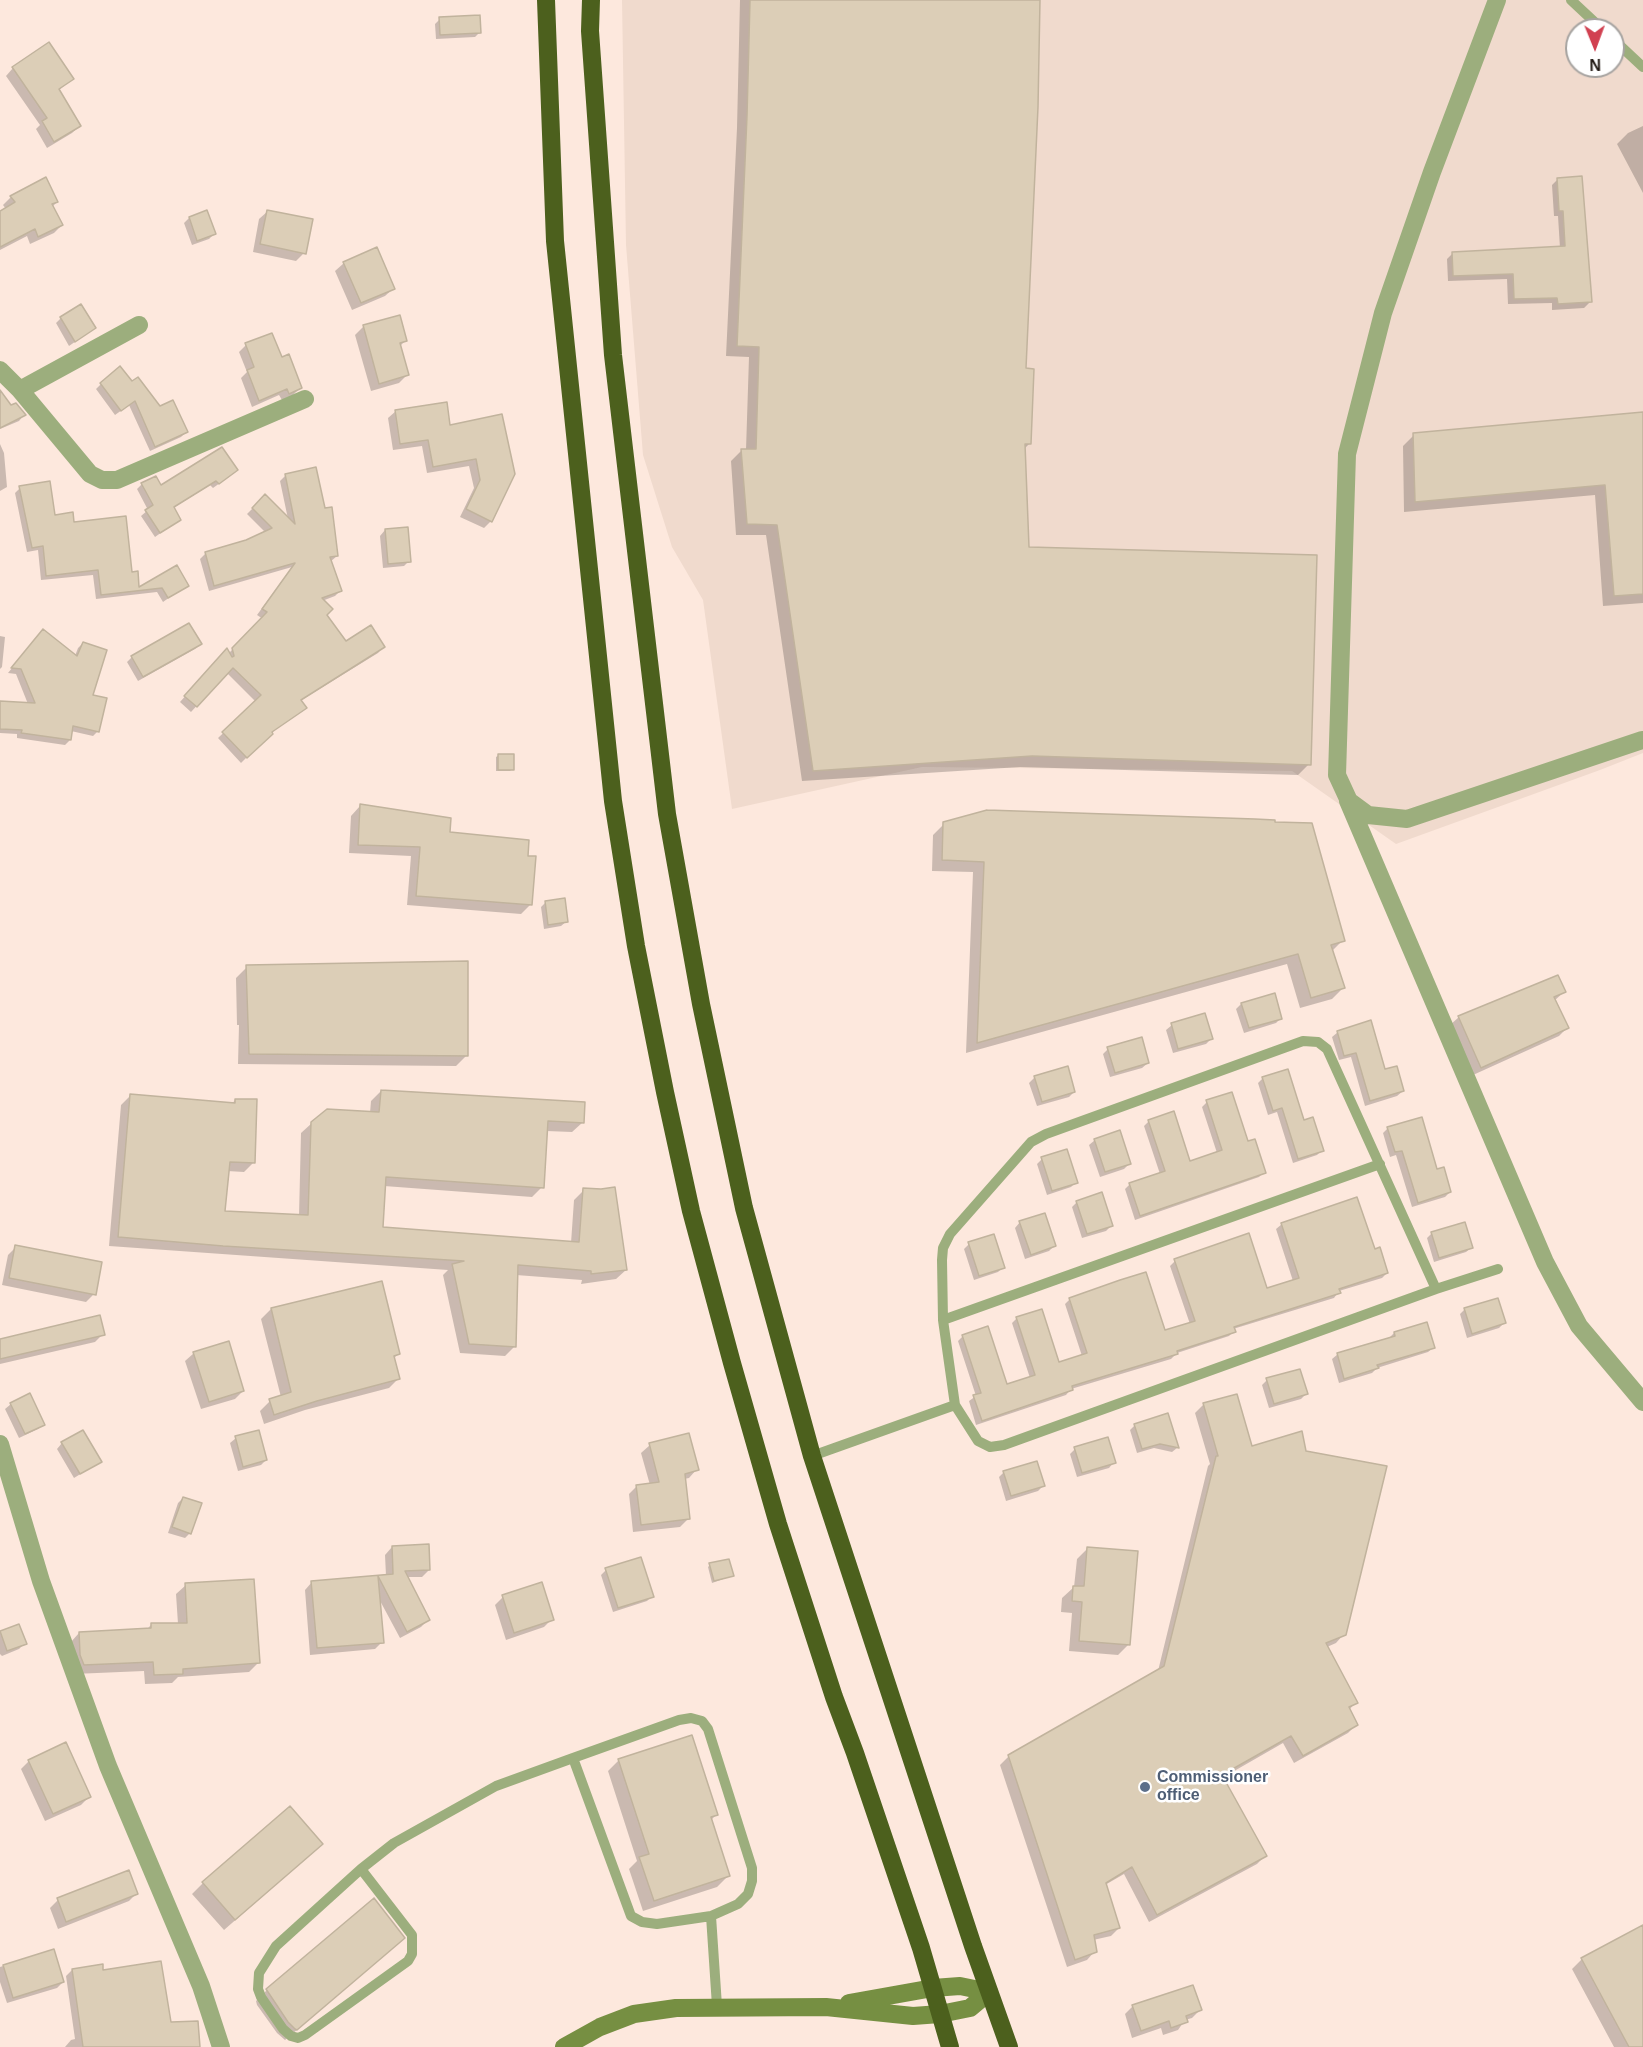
<!DOCTYPE html>
<html>
<head>
<meta charset="utf-8">
<style>
	body { margin:0 }
	#map { position:relative; width:1643px; height:2047px; overflow:hidden; background:#fde8dd; font-family:Arial,sans-serif }
	canvas { display:block }
	.north { position:absolute; left:1565px; top:18px; width:60px; height:60px; box-sizing:border-box; background:#fff; border:2px solid #a6a3a0; border-radius:50%; rotate:179deg; font-size:16px; font-weight:700; line-height:24px; text-align:center; color:#201812 }
	.north::after { content:''; display:block; margin:auto; width:21px; height:27px; background:#d14151; clip-path:polygon(50% 0,100% 100%,50% 72%,0 100%) }
</style>
</head>
<body>
<div id="map">
<canvas width="1643" height="2047"></canvas>
<div class="north">N</div>
</div>
<script>
const context = document.querySelector('canvas').getContext('2d');
context.lineJoin = 'round';
function fill(path, color) { context.fillStyle = color; context.fill(path, 'evenodd'); }
const shape = rows => new Path2D(rows.map(r => 'M' + r).join(''));
function stroke(path, color, width, dash) { context.strokeStyle = color; context.lineWidth = width; context.lineCap = dash ? 'butt' : 'round'; context.setLineDash(dash || []); context.stroke(path); }
function write(font, color, halo, rows, align = 'center') {
  context.font = font + ' Arial,sans-serif'; context.lineWidth = 5; context.setLineDash([]); context.textBaseline = 'middle'; context.strokeStyle = halo; context.fillStyle = color; for (const [text, x, y, turn = 0] of rows) {
    context.save(); context.translate(x, y); context.rotate((+turn || 0) * Math.PI / 180); context.textAlign = isNaN(turn) ? turn : align; if (halo) context.strokeText(text, 0, 0); context.fillText(text, 0, 0); context.restore();
  }
}
fill(shape([
	[622,0,1643,0,1643,753,1600,770,1396,844,1292,771,922,767,732,809,703,600,672,547,643,455,626,245],
	[1577,30,1613,30,1613,66,1577,66]
]), '#f0dacd');
fill(shape([
	[740,0,1039,0,1024,370,1030,443,1024,449,1028,548,1309,764,1298,775,1020,767,802,781,766,535,736,535,731,461,742,450,746,450,749,357,726,356,737,128],
	[440,19,480,32,475,37,436,39,435,24],
	[13,68,72,79,58,91,79,126,72,133,47,148,36,129,40,125,6,76],
	[1643,126,1643,193,1617,144,1628,133],
	[1558,179,1590,302,1584,308,1552,310,1552,303,1508,304,1507,279,1448,281,1447,259,1453,253,1560,248,1558,216,1554,216,1552,185],
	[11,197,57,202,52,207,62,225,54,233,30,244,27,236,0,250,0,213,6,209,3,205],
	[268,211,304,253,296,261,253,252,259,219],
	[207,212,214,234,209,239,192,245,184,223,189,218],
	[344,263,394,288,385,296,352,310,335,271],
	[399,317,405,341,399,347,407,375,399,383,371,391,355,335,363,327],
	[61,318,95,328,69,346,56,323],
	[246,345,281,359,300,388,293,395,282,400,279,395,252,407,241,378,247,372,239,352],
	[132,383,186,432,181,437,150,451,129,405,115,415,96,389,101,384],
	[0,394,10,407,24,415,19,421,0,429],
	[396,411,449,427,501,415,491,521,484,528,460,517,474,488,469,466,427,473,422,446,393,450,388,418],
	[1643,414,1643,603,1603,606,1595,495,1404,512,1403,446,1414,435],
	[0,444,4,453,7,487,0,491],
	[231,475,213,488,210,485,173,508,179,520,155,537,141,516,148,510,137,489,142,484,155,478,160,487],
	[286,475,337,556,330,562,341,590,335,596,322,601,325,615,346,643,383,647,378,653,300,701,305,708,271,733,241,763,218,738,256,702,227,673,191,712,180,702,221,656,228,654,263,619,257,615,292,567,209,591,200,559,205,554,247,542,265,532,247,514,265,496,288,519,280,481],
	[20,488,53,517,73,524,131,574,138,589,187,585,163,602,157,592,96,599,93,575,41,580,38,550,27,552,15,493],
	[385,530,409,561,404,566,383,568,380,536],
	[0,636,5,637,2,667,0,669],
	[38,636,75,656,78,648,83,643,98,731,93,736,71,731,70,740,65,745,17,738,17,734,0,733,0,703,28,704,16,674,8,673],
	[200,644,195,649,138,681,127,662,132,657],
	[499,755,512,769,510,771,496,771,496,757],
	[360,806,448,833,531,904,521,914,407,905,411,856,349,853,351,816],
	[944,824,1343,940,1332,951,1343,988,1332,999,1300,1008,1287,964,966,1053,973,872,932,871,933,835],
	[546,902,567,921,561,926,544,929,541,907],
	[247,967,467,1055,456,1066,238,1064,239,1025,237,1025,236,978],
	[1558,977,1564,992,1554,1001,1567,1028,1559,1036,1473,1075,1450,1025,1459,1017],
	[1241,1004,1281,1018,1276,1023,1244,1033,1236,1009],
	[1172,1025,1211,1039,1206,1044,1173,1053,1166,1030],
	[1338,1032,1384,1071,1403,1091,1397,1096,1365,1106,1351,1057,1339,1060,1332,1037],
	[1108,1049,1148,1063,1142,1068,1110,1077,1103,1054],
	[1067,1068,1074,1092,1069,1097,1037,1106,1029,1083,1034,1078],
	[1263,1078,1322,1150,1317,1155,1293,1163,1277,1112,1268,1115,1258,1083],
	[381,1091,582,1123,572,1132,546,1131,542,1187,532,1197,384,1186,381,1228,571,1243,574,1200,584,1190,626,1270,616,1279,581,1284,582,1280,516,1275,515,1346,505,1356,460,1353,443,1275,448,1270,109,1246,121,1105,131,1095,232,1104,235,1100,254,1162,244,1172,227,1171,224,1212,299,1216,301,1133,312,1123,370,1113,371,1101],
	[1207,1102,1247,1143,1264,1172,1259,1177,1135,1220,1125,1189,1130,1184,1160,1174,1144,1126,1149,1121,1189,1163,1217,1153,1202,1107],
	[1388,1128,1436,1171,1450,1192,1445,1197,1412,1207,1396,1155,1390,1157,1383,1133],
	[1095,1140,1129,1164,1124,1169,1100,1177,1089,1145],
	[1042,1159,1076,1182,1071,1187,1047,1195,1037,1164],
	[1077,1202,1111,1226,1106,1231,1082,1238,1072,1207],
	[1020,1222,1054,1246,1049,1251,1025,1259,1015,1228],
	[1282,1224,1374,1251,1387,1273,1382,1278,1339,1291,1334,1298,1233,1329,1234,1331,1229,1336,1177,1353,1171,1359,1071,1389,1066,1395,976,1425,969,1401,976,1396,958,1341,963,1336,1006,1386,1030,1378,1012,1323,1017,1318,1058,1364,1082,1356,1065,1304,1070,1299,1164,1332,1190,1324,1170,1266,1175,1261,1266,1290,1293,1281,1276,1229],
	[1432,1233,1472,1247,1466,1252,1434,1262,1427,1238],
	[969,1244,1003,1267,998,1272,974,1280,964,1249],
	[16,1247,94,1294,86,1302,2,1285,8,1255],
	[271,1309,398,1354,393,1359,399,1378,389,1388,305,1410,264,1424,260,1411,270,1401,281,1397,261,1319],
	[1465,1309,1504,1323,1499,1328,1467,1338,1460,1314],
	[1394,1333,1434,1347,1428,1352,1377,1368,1372,1373,1339,1383,1332,1359,1338,1354,1389,1338],
	[103,1334,95,1342,0,1364,0,1340],
	[194,1353,243,1391,235,1399,201,1409,185,1361],
	[1267,1380,1306,1394,1301,1399,1269,1408,1262,1385],
	[11,1404,44,1424,38,1429,19,1438,5,1409],
	[1203,1405,1251,1447,1344,1634,1336,1643,1327,1647,1356,1702,1349,1710,1356,1725,1348,1733,1294,1763,1283,1743,1222,1778,1265,1856,1257,1864,1149,1922,1124,1874,1105,1885,1119,1928,1111,1936,1093,1940,1095,1951,1087,1960,1067,1967,1000,1765,1009,1756,1158,1671,1208,1466,1210,1464,1195,1413],
	[1135,1425,1177,1448,1172,1452,1154,1448,1137,1453,1130,1430],
	[236,1438,266,1460,261,1465,238,1471,230,1443],
	[62,1443,100,1462,74,1478,57,1449],
	[650,1445,697,1469,689,1478,684,1479,688,1519,680,1527,633,1532,629,1494,637,1486,650,1485,641,1453],
	[1075,1449,1114,1462,1109,1468,1077,1477,1070,1454],
	[1004,1472,1043,1486,1038,1491,1006,1501,999,1477],
	[183,1498,190,1533,185,1538,168,1533,178,1503],
	[392,1547,429,1570,422,1577,406,1577,429,1619,421,1627,400,1638,378,1597,382,1642,375,1649,310,1655,305,1590,312,1582,386,1576,385,1555],
	[1088,1548,1129,1644,1118,1655,1069,1651,1072,1613,1061,1612,1062,1598,1074,1587,1077,1559],
	[710,1565,732,1576,712,1583,708,1567],
	[606,1570,652,1596,647,1601,613,1612,601,1575],
	[186,1585,258,1663,249,1672,178,1677,172,1683,145,1684,144,1671,74,1674,70,1643,79,1633,146,1630,151,1625,178,1624,176,1594],
	[503,1597,552,1619,544,1627,506,1640,495,1605],
	[18,1625,25,1643,19,1649,2,1656,0,1654,0,1632],
	[619,1760,717,1814,711,1820,728,1876,717,1887,643,1911,629,1869,637,1861,608,1771],
	[29,1761,89,1797,81,1805,45,1821,21,1769],
	[310,1855,224,1930,192,1894,203,1883],
	[128,1872,137,1893,129,1901,58,1929,50,1908,58,1900],
	[1643,1929,1643,2047,1614,2047,1572,1969,1582,1959],
	[392,1949,285,2040,277,2033,257,2005,256,2001,267,1990],
	[53,1951,63,1982,57,1988,7,2003,0,1982,0,1967],
	[72,1970,102,1972,198,2047,65,2047,71,2040,75,2039,66,1976],
	[1133,2006,1200,2010,1192,2018,1185,2020,1178,2030,1163,2035,1161,2028,1132,2038,1125,2014]
]), '#0003');
const building = shape([
	[750,0,1040,0,1038,107,1026,368,1034,369,1031,444,1025,444,1029,547,1317,555,1311,765,1032,756,813,771,777,525,747,524,741,449,756,449,759,347,737,346,747,116,750,0],
	[480,15,481,33,440,35,439,17,480,15],
	[49,42,74,79,59,89,81,126,54,142,42,121,47,118,12,67,49,42],
	[1582,176,1592,302,1558,304,1557,298,1514,299,1513,274,1453,276,1452,252,1565,246,1563,211,1559,211,1557,178,1582,176],
	[46,177,58,202,52,204,63,225,38,237,35,229,0,247,0,211,15,202,10,196,46,177],
	[207,210,216,234,197,241,189,217,207,210],
	[267,210,313,219,306,254,260,244,267,210],
	[377,247,395,289,361,303,343,262,377,247],
	[81,304,96,328,75,342,60,317,81,304],
	[400,315,407,341,400,343,409,375,379,384,363,325,400,315],
	[272,333,282,357,289,354,302,388,289,394,287,389,259,401,247,370,254,367,245,343,272,333],
	[120,366,132,381,138,377,160,406,173,400,188,432,155,447,135,401,121,411,100,383,120,366],
	[0,390,11,405,16,403,26,415,0,428,0,390],
	[447,402,450,425,502,414,515,474,492,522,466,509,480,480,476,459,433,467,428,440,400,444,395,410,447,402],
	[1643,412,1643,594,1614,596,1605,485,1415,502,1413,433,1643,412],
	[222,447,238,470,219,484,216,481,174,507,181,520,160,533,145,510,153,505,141,483,156,476,161,485,222,447],
	[316,467,325,508,332,507,338,556,330,557,342,591,322,598,333,609,327,615,346,641,371,625,385,647,301,700,307,708,272,732,273,734,247,758,222,732,261,695,233,668,197,707,184,696,227,648,232,657,234,656,232,648,267,612,262,609,295,563,214,586,205,552,246,540,272,528,252,508,265,494,295,524,285,474,316,467],
	[50,481,55,515,73,512,74,522,126,516,132,572,138,571,139,587,177,565,189,586,168,598,162,588,101,595,98,570,46,576,43,546,32,548,19,486,50,481],
	[408,527,411,562,388,564,385,529,408,527],
	[189,623,202,644,143,677,131,656,189,623],
	[43,629,77,656,83,642,107,650,93,695,107,698,99,732,73,726,71,740,21,733,22,730,0,729,0,701,35,703,21,669,11,668,43,629],
	[498,754,514,754,514,770,498,770,498,754],
	[360,804,451,818,450,832,529,840,528,856,536,856,532,905,416,896,420,847,358,845,360,804],
	[987,810,1255,819,1275,820,1275,822,1312,823,1345,941,1331,945,1345,988,1311,998,1298,954,977,1043,984,862,942,860,943,822,987,810],
	[565,898,568,922,548,925,545,901,565,898],
	[468,961,468,1056,249,1054,246,965,468,961],
	[1558,975,1566,992,1554,997,1569,1028,1481,1068,1458,1016,1558,975],
	[1275,993,1282,1019,1249,1028,1241,1003,1275,993],
	[1205,1013,1213,1039,1178,1049,1171,1023,1205,1013],
	[1371,1020,1385,1069,1397,1066,1404,1091,1370,1101,1356,1053,1344,1056,1337,1031,1371,1020],
	[1142,1037,1149,1063,1115,1073,1107,1047,1142,1037],
	[1068,1066,1075,1092,1042,1102,1034,1076,1068,1066],
	[1288,1069,1304,1120,1313,1117,1324,1151,1298,1159,1282,1108,1273,1111,1262,1077,1288,1069],
	[381,1090,585,1102,584,1123,548,1121,544,1188,386,1177,383,1227,579,1242,583,1188,601,1189,615,1187,627,1270,591,1274,591,1271,518,1265,516,1347,469,1344,452,1264,464,1261,223,1246,118,1237,130,1094,235,1103,235,1099,257,1099,255,1163,230,1162,225,1211,308,1215,311,1122,327,1109,379,1112,381,1090],
	[1232,1092,1248,1141,1255,1139,1266,1173,1140,1216,1129,1183,1165,1171,1148,1120,1174,1111,1190,1161,1222,1150,1206,1100,1232,1092],
	[1422,1117,1437,1169,1444,1167,1451,1192,1418,1203,1402,1151,1395,1152,1387,1127,1422,1117],
	[1120,1130,1131,1164,1105,1172,1094,1139,1120,1130],
	[1067,1149,1078,1183,1052,1191,1041,1157,1067,1149],
	[1102,1192,1113,1226,1087,1234,1076,1201,1102,1192],
	[1357,1197,1375,1249,1380,1247,1388,1273,1339,1289,1341,1293,1234,1327,1236,1332,1177,1351,1178,1354,1072,1386,1073,1390,982,1421,973,1395,981,1393,962,1335,988,1326,1007,1384,1035,1375,1016,1317,1042,1309,1059,1362,1087,1353,1069,1298,1120,1280,1146,1272,1165,1330,1195,1321,1174,1259,1249,1233,1267,1288,1299,1278,1281,1223,1357,1197],
	[1045,1213,1056,1246,1031,1255,1019,1221,1045,1213],
	[1465,1222,1473,1248,1439,1258,1431,1232,1465,1222],
	[994,1234,1005,1268,979,1276,968,1242,994,1234],
	[15,1245,102,1262,96,1295,9,1278,15,1245],
	[382,1281,400,1354,394,1356,400,1379,317,1401,274,1415,269,1399,291,1392,271,1308,382,1281],
	[1498,1298,1506,1323,1472,1334,1464,1308,1498,1298],
	[100,1315,105,1335,0,1359,0,1339,100,1315],
	[1427,1322,1435,1348,1377,1365,1379,1368,1344,1379,1337,1353,1395,1336,1394,1332,1427,1322],
	[229,1341,244,1391,209,1402,193,1352,229,1341],
	[1300,1369,1308,1394,1274,1404,1266,1378,1300,1369],
	[30,1393,45,1425,25,1434,10,1403,30,1393],
	[1237,1394,1252,1446,1302,1431,1306,1451,1387,1466,1346,1635,1326,1643,1358,1703,1349,1707,1358,1725,1303,1756,1291,1736,1222,1775,1267,1856,1157,1915,1132,1867,1106,1883,1120,1928,1094,1935,1097,1952,1075,1960,1008,1755,1164,1666,1216,1456,1218,1456,1203,1403,1237,1394],
	[1168,1413,1179,1448,1160,1444,1142,1449,1134,1424,1168,1413],
	[83,1430,102,1462,80,1474,61,1442,83,1430],
	[259,1430,267,1460,243,1467,235,1436,259,1430],
	[689,1433,699,1470,685,1474,690,1519,641,1525,636,1485,659,1482,649,1443,689,1433],
	[1108,1437,1116,1463,1082,1473,1074,1447,1108,1437],
	[1037,1461,1045,1486,1011,1496,1003,1471,1037,1461],
	[183,1497,202,1503,191,1534,172,1527,183,1497],
	[429,1544,430,1570,405,1571,430,1620,407,1632,378,1576,384,1643,317,1648,311,1581,393,1574,392,1546,429,1544],
	[1087,1547,1138,1551,1130,1645,1079,1641,1082,1602,1072,1601,1073,1586,1084,1586,1087,1547],
	[641,1557,654,1597,618,1608,605,1568,641,1557],
	[729,1559,734,1576,714,1581,709,1563,729,1559],
	[254,1579,260,1663,183,1669,183,1674,154,1675,153,1662,84,1665,80,1655,79,1632,151,1628,151,1623,187,1623,185,1583,254,1579],
	[542,1582,554,1620,514,1633,502,1595,542,1582],
	[19,1624,27,1644,7,1651,0,1631,19,1624],
	[692,1735,718,1815,711,1817,730,1876,654,1901,639,1857,649,1854,618,1759,692,1735],
	[66,1742,91,1797,53,1814,28,1760,66,1742],
	[290,1806,323,1844,235,1920,202,1882,290,1806],
	[129,1870,138,1894,66,1922,57,1898,129,1870],
	[374,1898,405,1938,297,2030,295,2029,288,2022,266,1989,374,1898],
	[1643,1925,1643,2047,1629,2047,1581,1958,1643,1925],
	[54,1949,64,1982,13,1998,3,1965,54,1949],
	[161,1961,171,2022,198,2021,200,2047,83,2047,72,1969,103,1964,103,1970,161,1961],
	[1193,1985,1202,2010,1186,2016,1188,2022,1171,2028,1169,2021,1141,2031,1132,2005,1193,1985]
]);
fill(building, '#dcceb7');
stroke(building, '#c1b39d', 1.5);
stroke(shape([
	[1571,0,1603,30],
	[1613,39,1643,67],
	[1436,1289,1327,1049,1318,1042,1303,1041,1046,1134,1031,1142,950,1234,943,1248,942,1260,943,1320,955,1405,978,1441,990,1447,1004,1445,1436,1289,1498,1269],
	[943,1320,1380,1164],
	[812,1456,955,1405],
	[573,1758,679,1720,691,1718,702,1721,708,1729,752,1868,752,1881,748,1894,738,1904,711,1916],
	[361,1869,412,1935,412,1954,408,1961,305,2035,298,2038,291,2036,283,2029,261,1997,258,1989,259,1973,276,1946,361,1869,394,1843,496,1786,573,1758,631,1916,642,1922,657,1924,711,1916,717,2006]
]), '#9cae7d', 10);
stroke(shape([
	[1497,0,1432,172,1383,313,1347,454,1337,775,1349,801,1368,815,1407,819,1642,740],
	[0,370,20,390,90,474,102,480,117,480,305,399],
	[20,390,139,325],
	[1348,801,1545,1262,1579,1326,1643,1402],
	[0,1444,41,1581,108,1766,201,1986,221,2047]
]), '#9cae7d', 18);
stroke(shape([
	[849,2003,933,1988,960,1986,989,1992],
	[564,2047,600,2027,634,2014,676,2008,826,2007,913,2016,940,2014,970,2008,989,1992]
]), '#768f42', 18);
stroke(shape([
	[546,0,555,241,613,801,636,946,665,1092,691,1211,732,1363,778,1524,834,1697,855,1753,921,1948,950,2047],
	[591,0,590,31,613,355,667,814,701,1004,744,1208,812,1456,973,1946,1009,2047]
]), '#4c601d', 18);
for (const [x, y, r, color] of [
	[1145,1787,6,"#5c6f8a"]
]) { const dot = new Path2D(); dot.arc(x, y, r, 0, 2 * Math.PI); context.fillStyle = color; context.fill(dot); stroke(dot, '#fff', 2); }
write('bold 16px', '#4e5e75', '#fff', [
	["Commissioner",1157,1778],
	["office",1157,1796]
], 'left');
</script>
</body>
</html>
